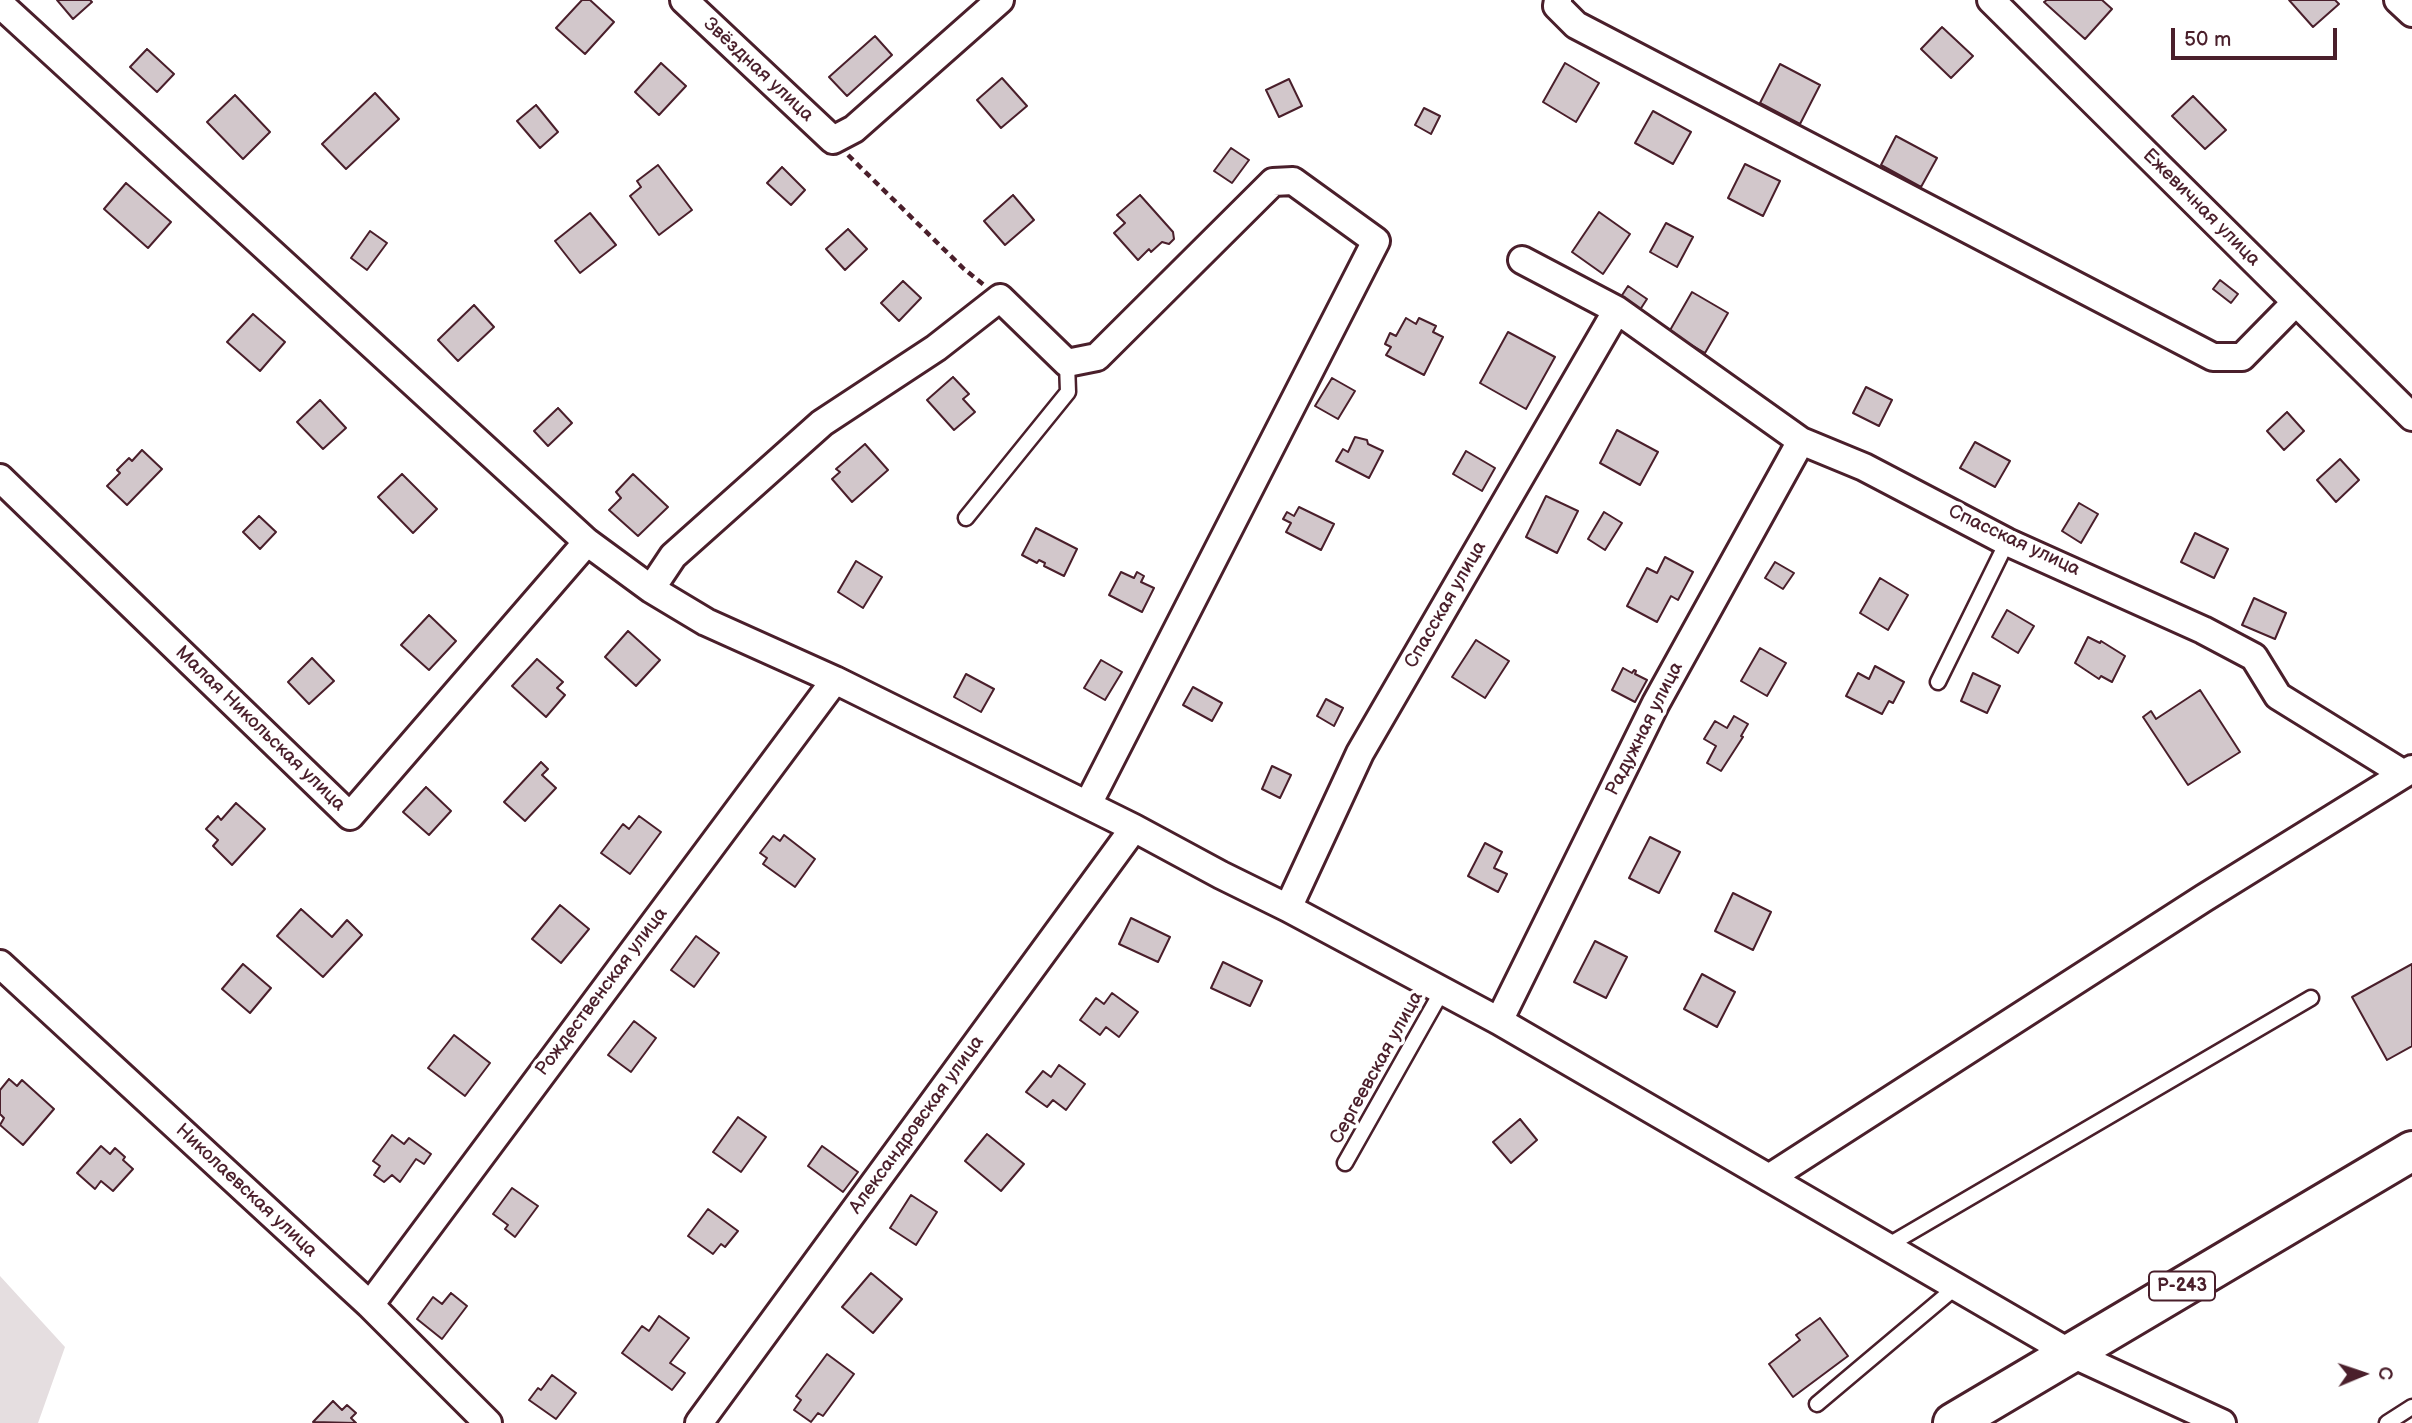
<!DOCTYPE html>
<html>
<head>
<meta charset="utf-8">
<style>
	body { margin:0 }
	#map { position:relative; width:2412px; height:1423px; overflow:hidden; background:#fff; font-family:"Balsamiq Sans",sans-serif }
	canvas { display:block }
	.north { position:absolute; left:2328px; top:1339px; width:70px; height:70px; -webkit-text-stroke:5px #fff; paint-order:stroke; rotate:88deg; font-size:19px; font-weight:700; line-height:28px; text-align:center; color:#4a1f2b }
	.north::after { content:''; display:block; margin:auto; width:24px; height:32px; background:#4a1f2b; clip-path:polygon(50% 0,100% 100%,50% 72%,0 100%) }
	.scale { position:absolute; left:2171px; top:28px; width:166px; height:32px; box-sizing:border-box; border:4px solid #4a1f2b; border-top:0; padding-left:9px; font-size:21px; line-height:24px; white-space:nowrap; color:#4a1f2b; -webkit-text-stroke:5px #fff; paint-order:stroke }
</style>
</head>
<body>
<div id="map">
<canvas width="2412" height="1423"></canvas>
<div class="north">С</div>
<div class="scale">50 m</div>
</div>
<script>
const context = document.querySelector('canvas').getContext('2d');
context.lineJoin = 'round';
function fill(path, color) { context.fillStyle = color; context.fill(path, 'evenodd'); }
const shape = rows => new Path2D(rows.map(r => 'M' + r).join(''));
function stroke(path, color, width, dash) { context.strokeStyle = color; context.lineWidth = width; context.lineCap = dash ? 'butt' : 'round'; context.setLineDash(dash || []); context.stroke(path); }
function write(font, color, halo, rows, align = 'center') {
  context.font = font + ' "Balsamiq Sans",sans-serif'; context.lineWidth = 7; context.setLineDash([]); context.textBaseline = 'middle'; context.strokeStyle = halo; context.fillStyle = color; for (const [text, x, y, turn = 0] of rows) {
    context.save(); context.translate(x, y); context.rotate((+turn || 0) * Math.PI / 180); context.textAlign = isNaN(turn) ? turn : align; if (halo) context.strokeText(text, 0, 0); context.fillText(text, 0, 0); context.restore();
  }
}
fill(shape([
	[0,1276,65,1347,38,1423,0,1423]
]), '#e5dee0');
const building = shape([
	[57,0,90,0,92,2,73,19,57,0],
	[582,0,590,0,614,22,585,54,556,28,582,0],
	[2047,0,2102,0,2112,9,2085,39,2044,2,2047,0],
	[2289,0,2335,0,2339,4,2313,27,2289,0],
	[1942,27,1973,56,1951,78,1921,49,1942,27],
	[875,36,892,55,847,96,829,77,875,36],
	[147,49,174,74,157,92,130,67,147,49],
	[661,63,686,86,659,115,635,92,661,63],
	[1565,63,1599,83,1576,122,1543,102,1565,63],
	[1780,64,1820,85,1800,124,1760,103,1780,64],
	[1002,78,1027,106,1001,128,977,100,1002,78],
	[1289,79,1302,106,1279,117,1266,90,1289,79],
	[375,93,399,119,346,169,322,144,375,93],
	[235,95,270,132,243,159,207,122,235,95],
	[2193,96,2226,130,2205,149,2172,116,2193,96],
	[536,105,558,132,540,148,517,121,536,105],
	[1424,108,1440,116,1431,134,1415,125,1424,108],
	[1653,111,1691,132,1673,164,1635,143,1653,111],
	[1896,136,1937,158,1921,187,1881,165,1896,136],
	[1231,148,1249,160,1232,183,1214,171,1231,148],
	[1745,164,1780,181,1763,216,1728,198,1745,164],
	[658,165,692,210,659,235,630,196,641,187,637,181,658,165],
	[782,167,805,190,791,205,767,183,782,167],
	[126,183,171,222,148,248,104,209,126,183],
	[1013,195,1034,220,1005,245,984,221,1013,195],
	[1140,195,1173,232,1174,239,1169,244,1162,242,1151,252,1149,249,1138,260,1114,233,1125,223,1117,215,1140,195],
	[1599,212,1630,234,1603,274,1572,252,1599,212],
	[590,213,616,245,580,273,555,241,590,213],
	[1666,223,1693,237,1677,267,1650,252,1666,223],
	[848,229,867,249,845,270,826,249,848,229],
	[370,231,387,243,367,270,351,258,370,231],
	[2220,280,2238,294,2231,303,2213,289,2220,280],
	[903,281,921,298,899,321,881,303,903,281],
	[1628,286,1647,299,1636,316,1617,303,1628,286],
	[1692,292,1728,313,1705,353,1669,332,1692,292],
	[474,305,494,327,458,361,438,340,474,305],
	[253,314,285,342,260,371,227,342,253,314],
	[1406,318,1416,324,1419,318,1436,326,1433,332,1443,337,1424,375,1386,355,1391,347,1385,344,1390,333,1396,336,1406,318],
	[1508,332,1555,357,1526,409,1480,383,1508,332],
	[953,377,969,394,963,399,975,412,954,430,927,400,953,377],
	[1332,378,1355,391,1338,419,1315,406,1332,378],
	[1866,387,1892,400,1879,426,1853,413,1866,387],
	[320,400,346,428,323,449,297,422,320,400],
	[558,408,572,423,548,446,534,431,558,408],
	[2287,412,2304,431,2284,450,2267,431,2287,412],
	[1617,430,1658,452,1640,485,1600,463,1617,430],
	[1355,437,1367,440,1368,444,1383,451,1369,478,1336,461,1343,449,1348,452,1355,437],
	[1975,442,2010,461,1995,487,1960,468,1975,442],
	[865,444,888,470,852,502,832,479,840,472,836,469,865,444],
	[142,450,162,469,127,505,107,486,120,473,117,470,129,458,132,461,142,450],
	[1466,451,1495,468,1482,491,1453,474,1466,451],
	[2340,459,2359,480,2336,502,2317,480,2340,459],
	[402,474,437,509,413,533,378,497,402,474],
	[633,474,668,507,638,536,609,510,621,498,616,492,633,474],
	[1546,496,1578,511,1557,553,1526,537,1546,496],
	[2079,503,2098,514,2081,543,2062,531,2079,503],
	[1299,507,1334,524,1321,550,1286,532,1291,523,1283,519,1287,512,1294,516,1299,507],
	[1604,512,1622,523,1605,550,1588,539,1604,512],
	[259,516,276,532,260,549,243,532,259,516],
	[1036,528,1077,549,1064,576,1044,566,1045,563,1039,560,1037,563,1022,555,1036,528],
	[2195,533,2228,549,2214,578,2181,562,2195,533],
	[1665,557,1693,572,1678,600,1671,596,1657,622,1627,606,1647,568,1657,573,1665,557],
	[856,561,882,577,863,608,838,592,856,561],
	[1775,562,1794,573,1783,589,1765,578,1775,562],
	[1121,572,1134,578,1137,572,1144,576,1141,582,1154,588,1142,612,1109,595,1121,572],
	[1880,578,1908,595,1888,630,1860,613,1880,578],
	[2254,598,2286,613,2275,639,2242,625,2254,598],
	[2007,610,2034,626,2018,653,1992,637,2007,610],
	[429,615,456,641,429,670,401,645,429,615],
	[628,631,660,660,636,686,605,657,628,631],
	[2088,637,2100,643,2101,641,2125,656,2112,682,2101,676,2099,679,2075,663,2088,637],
	[1476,640,1509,661,1485,698,1452,677,1476,640],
	[1760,648,1786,663,1767,696,1741,681,1760,648],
	[312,658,334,681,309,704,288,682,312,658],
	[537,659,563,682,557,688,565,695,546,717,512,686,537,659],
	[1101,660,1122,672,1105,700,1084,688,1101,660],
	[1875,666,1904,682,1893,703,1889,701,1882,714,1846,696,1858,673,1869,679,1875,666],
	[1623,668,1632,673,1634,670,1636,671,1635,674,1647,680,1635,702,1612,690,1623,668],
	[1973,673,2000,686,1987,713,1961,701,1973,673],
	[966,674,994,689,981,712,954,697,966,674],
	[1193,687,1222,703,1212,721,1183,705,1193,687],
	[2200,690,2240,752,2188,785,2143,717,2151,711,2156,719,2200,690],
	[1326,699,1343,708,1334,726,1317,716,1326,699],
	[1734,716,1748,724,1741,736,1743,737,1721,771,1707,763,1716,746,1704,739,1715,721,1727,728,1734,716],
	[541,762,548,769,542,775,556,788,525,821,504,802,541,762],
	[1272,766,1291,775,1280,798,1262,789,1272,766],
	[426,787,451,811,429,835,403,812,426,787],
	[236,803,265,829,232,865,213,846,218,840,206,829,218,816,221,820,236,803],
	[639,816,661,832,630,874,601,853,623,824,629,829,639,816],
	[784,835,815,859,795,887,763,864,767,858,760,853,773,836,780,841,784,835],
	[1650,837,1680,852,1659,893,1629,878,1650,837],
	[1485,843,1502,852,1494,868,1507,874,1498,892,1468,876,1485,843],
	[1733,893,1771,912,1753,950,1715,931,1733,893],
	[560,905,589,929,561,963,532,939,560,905],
	[301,909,332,937,347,920,362,935,323,977,277,936,301,909],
	[1131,918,1170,937,1158,962,1119,944,1131,918],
	[696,936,719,953,694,987,671,970,696,936],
	[1595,941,1627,957,1606,998,1574,982,1595,941],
	[1223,962,1262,981,1250,1006,1211,988,1223,962],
	[243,964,271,988,250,1013,222,989,243,964],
	[2412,964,2412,1046,2387,1060,2352,997,2412,964],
	[1702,974,1735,992,1717,1027,1684,1009,1702,974],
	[1112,993,1138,1012,1119,1037,1106,1027,1100,1035,1080,1020,1096,998,1104,1004,1112,993],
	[634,1021,656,1038,631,1072,608,1055,634,1021],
	[454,1035,490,1063,465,1096,428,1068,454,1035],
	[1059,1065,1085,1084,1066,1110,1053,1100,1047,1107,1026,1092,1043,1071,1051,1077,1059,1065],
	[9,1079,17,1086,22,1080,54,1109,23,1145,0,1125,4,1118,0,1114,0,1090,9,1079],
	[738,1117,766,1137,741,1172,713,1152,738,1117],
	[1520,1119,1537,1140,1511,1163,1493,1142,1520,1119],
	[987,1134,1024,1164,1001,1191,965,1161,987,1134],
	[392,1135,404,1144,409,1138,431,1154,424,1164,416,1159,400,1182,392,1175,384,1182,374,1175,380,1166,373,1161,392,1135],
	[101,1146,110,1154,115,1148,125,1157,123,1160,133,1169,113,1191,101,1181,95,1189,77,1173,101,1146],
	[822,1146,858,1172,843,1192,808,1166,822,1146],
	[512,1188,538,1206,515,1237,505,1229,508,1225,493,1214,512,1188],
	[911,1195,937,1212,916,1245,890,1228,911,1195],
	[708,1209,738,1231,725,1247,721,1244,713,1254,688,1236,708,1209],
	[871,1273,902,1299,873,1333,842,1307,871,1273],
	[451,1293,467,1306,442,1339,417,1319,433,1297,442,1304,451,1293],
	[659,1316,689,1338,670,1363,685,1373,672,1390,622,1353,642,1326,649,1331,659,1316],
	[1820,1318,1848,1356,1793,1397,1769,1364,1800,1340,1796,1335,1820,1318],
	[827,1354,854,1374,823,1416,818,1413,811,1422,794,1410,801,1400,796,1396,827,1354],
	[552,1375,576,1393,556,1419,529,1400,538,1388,541,1390,552,1375],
	[333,1401,342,1410,347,1405,356,1413,351,1418,356,1423,313,1422,333,1401]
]);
fill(building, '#d2c7cb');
stroke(building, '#4a1f2b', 2);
const service = shape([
	[966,518,1068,392,1067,363],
	[1938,682,2007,542],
	[1345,1163,1442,991],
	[1887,1246,2311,998],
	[1817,1404,1956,1287],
	[2387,1423,2412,1407]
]);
const minor = shape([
	[684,0,833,140,854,129,1000,0],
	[1558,0,1557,6,1576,25,2213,357,2242,357,2296,302],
	[1991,0,2412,417],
	[2398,0,2412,13],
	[0,4,587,542,651,589,706,622,835,680,1134,828,1221,875,1288,908,1499,1021,2070,1353,2222,1423],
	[1522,260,1617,310,1801,441,1864,467,2007,542,2203,630,2254,657,2278,696,2404,774],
	[0,478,350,816,587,542],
	[651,589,673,556,822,423,936,348,1000,298,1067,363,1097,357,1273,182,1293,181,1376,241,1088,804],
	[1288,908,1360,753,1617,310],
	[0,964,370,1305,488,1423],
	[1499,1021,1656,703,1801,441],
	[1769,1178,2204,898,2412,769],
	[370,1305,835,680],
	[699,1423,1134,828]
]);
const trunk = shape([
	[1953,1423,2412,1151]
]);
stroke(service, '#4a1f2b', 19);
stroke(minor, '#4a1f2b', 32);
stroke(trunk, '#4a1f2b', 44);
stroke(shape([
	[848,155,964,269,984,285]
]), '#4a1f2b', 4.5, [7, 5]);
stroke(service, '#fff', 14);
stroke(minor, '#fff', 26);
stroke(trunk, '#fff', 38);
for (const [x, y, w] of [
	[2182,1286,66]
]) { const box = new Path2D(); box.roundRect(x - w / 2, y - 14.5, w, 29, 5); context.fillStyle = '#fff'; context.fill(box); stroke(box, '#4a1f2b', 2); }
write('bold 18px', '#4a1f2b', null, [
	["Р-243",2182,1286]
]);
write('19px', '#4a1f2b', '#fff', [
	["Звёздная улица",758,70,43],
	["Ежевичная улица",2201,208,45],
	["Спасская улица",2014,541,25],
	["Спасская улица",1446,605,-60],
	["Малая Никольская улица",260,729,44],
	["Радужная улица",1645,729,-63],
	["Рождественская улица",602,992,-53],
	["Сергеевская улица",1377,1068,-61],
	["Александровская улица",917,1125,-54],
	["Николаевская улица",246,1191,43]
]);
</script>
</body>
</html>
